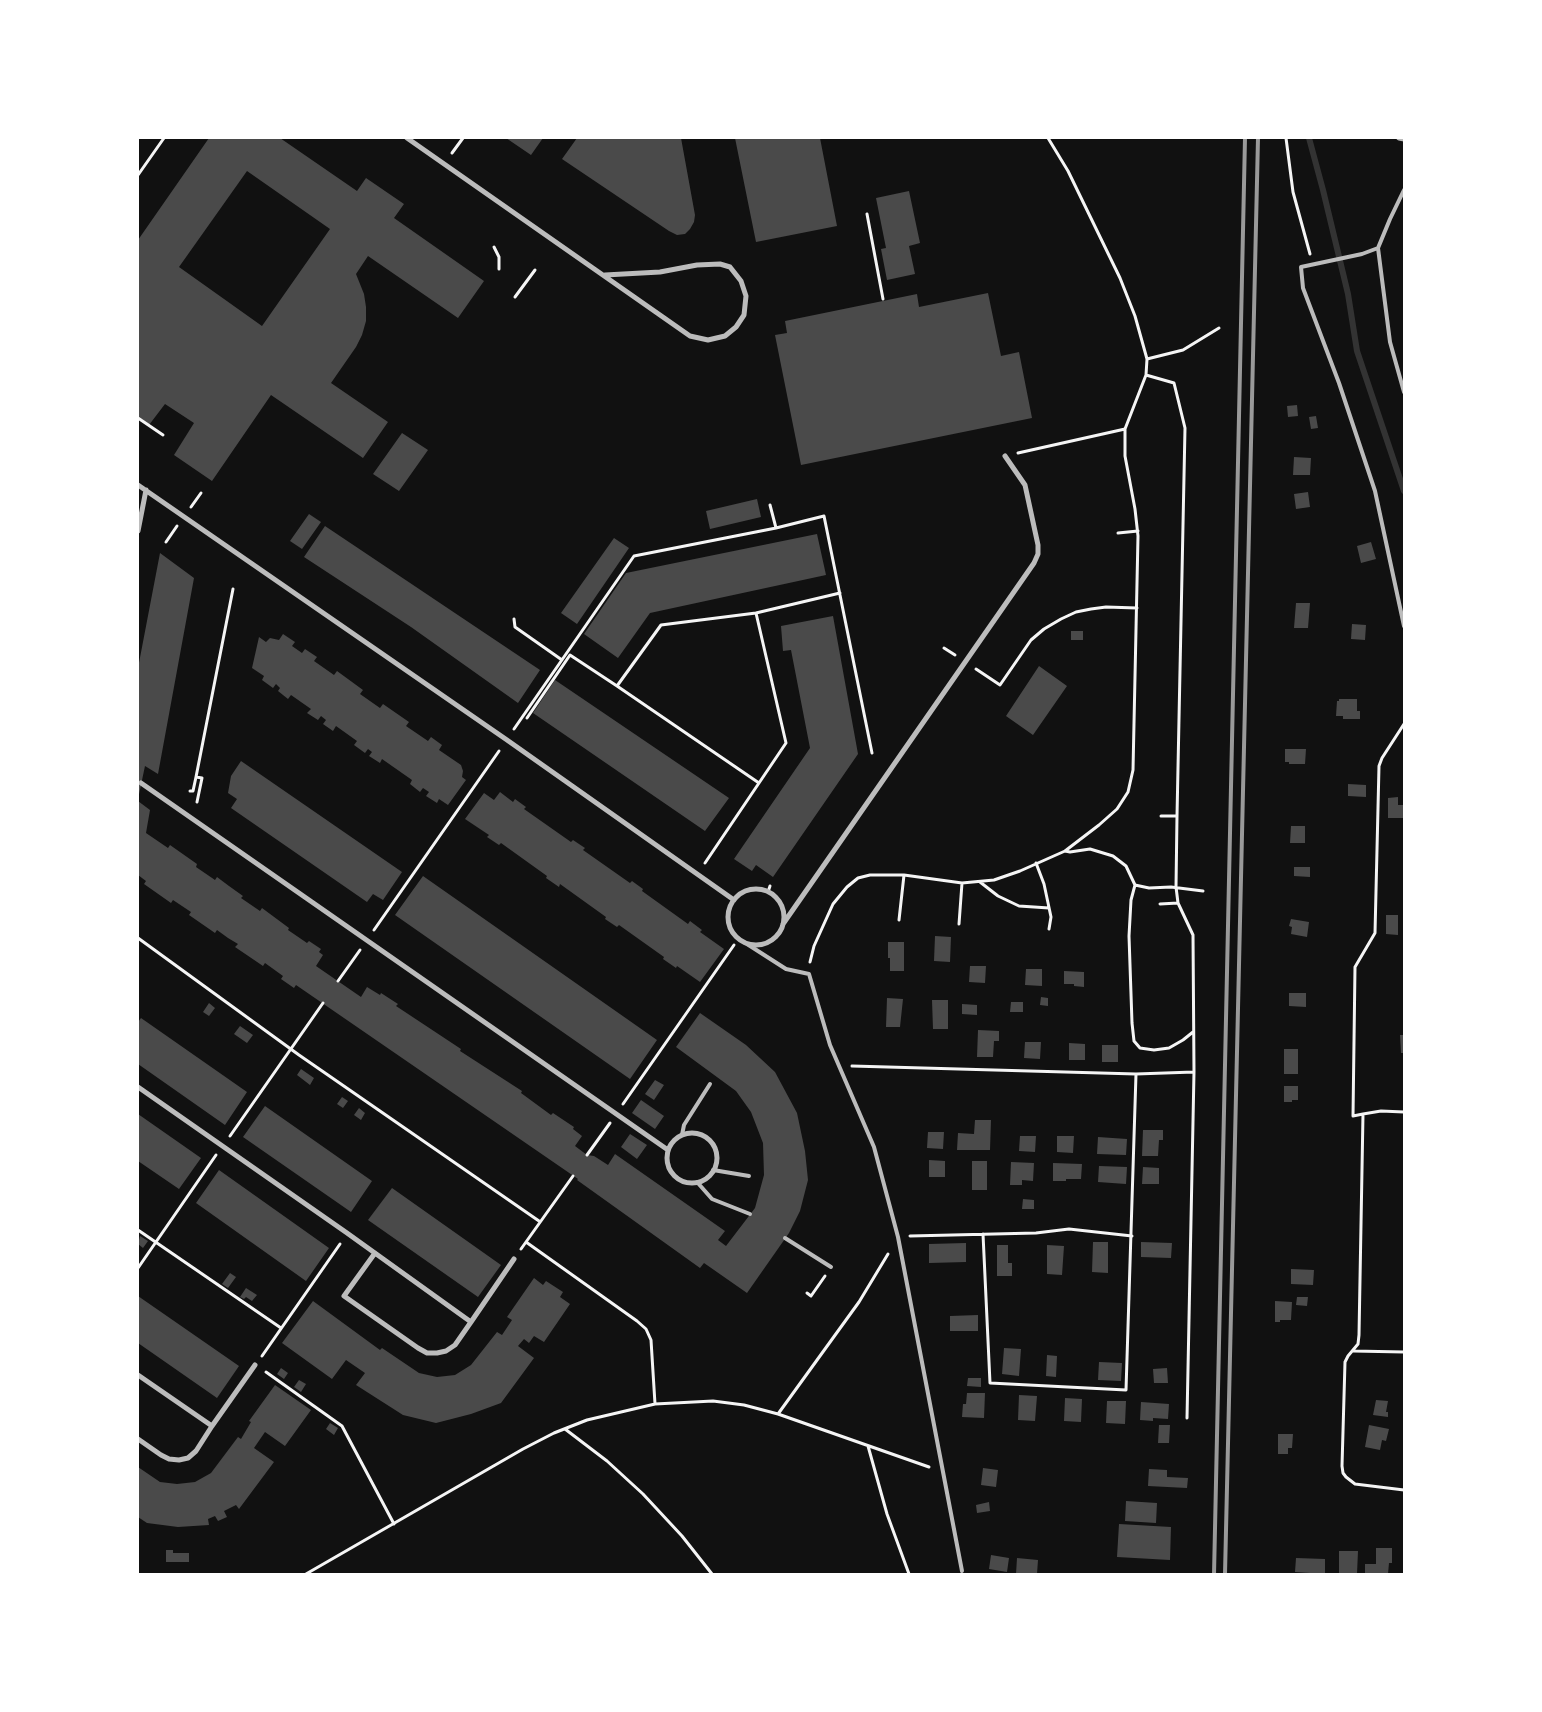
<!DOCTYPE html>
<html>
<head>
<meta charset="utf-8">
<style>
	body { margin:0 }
	#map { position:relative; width:1542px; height:1712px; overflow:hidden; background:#111; font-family:"Fira Sans",sans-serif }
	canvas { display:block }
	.frame { position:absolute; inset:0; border:139px solid #fff; pointer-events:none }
</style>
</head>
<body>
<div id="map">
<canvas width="1542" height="1712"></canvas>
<div class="frame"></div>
</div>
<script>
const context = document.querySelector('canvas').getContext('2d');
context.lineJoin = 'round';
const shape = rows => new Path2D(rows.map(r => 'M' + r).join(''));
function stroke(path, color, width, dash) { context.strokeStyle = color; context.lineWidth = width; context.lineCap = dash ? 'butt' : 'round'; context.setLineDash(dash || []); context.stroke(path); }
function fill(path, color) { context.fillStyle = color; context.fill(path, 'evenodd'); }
stroke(shape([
	[1309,138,1323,190,1348,294,1357,351,1404,491]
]), '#333', 6);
fill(shape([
	[209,138,280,138,357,191,366,178,404,204,394,218,484,281,458,318,368,256,356,274,364,294,366,307,366,321,362,335,356,347,331,383,388,422,363,458,271,395,212,481,174,455,194,423,165,404,149,425,138,417,138,389,139,386,138,385,138,240],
	[247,171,330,229,262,326,179,267],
	[506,138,543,138,531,155],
	[577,138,681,138,695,215,694,222,690,229,685,234,677,235,669,231,562,159],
	[735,138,820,138,837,226,756,242],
	[909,191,920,243,909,246,915,274,887,280,881,249,886,248,876,198],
	[988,293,1001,356,1019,352,1032,418,801,465,775,335,787,333,785,321,917,294,919,307],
	[1297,405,1298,416,1288,417,1287,406],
	[1316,416,1318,428,1311,429,1309,417],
	[402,433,428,450,399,491,373,474],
	[1294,457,1311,458,1310,475,1293,475],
	[1308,492,1310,507,1296,509,1294,494],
	[757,499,761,517,710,529,706,511],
	[309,514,321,522,302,549,290,541],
	[325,526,540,670,518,703,411,627,304,557],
	[817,534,826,575,650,613,618,658,584,634,626,573],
	[614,538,629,548,577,624,561,613],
	[1371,542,1376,559,1361,563,1357,546],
	[160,553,194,578,158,774,145,766,138,799,138,668],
	[1296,603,1310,603,1308,628,1294,628],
	[833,616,858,754,773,877,756,865,752,871,734,859,810,748,791,650,783,651,781,626],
	[1352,624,1366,625,1365,640,1351,639],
	[1071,631,1083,631,1083,640,1071,640],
	[283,634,295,642,292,646,302,653,305,649,317,657,314,661,334,675,337,671,363,690,360,694,380,708,383,704,409,722,406,726,428,741,431,737,442,745,439,750,461,765,463,771,462,777,466,780,448,805,439,799,437,803,426,796,429,792,423,788,420,792,410,784,412,780,382,759,380,763,369,756,372,752,368,749,365,753,354,745,357,741,336,726,333,731,323,724,326,720,321,716,318,720,307,713,311,709,291,695,288,699,278,691,280,688,276,684,273,688,262,680,264,676,252,668,259,637,266,642,270,638,279,640],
	[1039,666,1067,686,1033,735,1006,716],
	[555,680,729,798,705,831,533,713],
	[1339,699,1357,699,1357,711,1360,711,1360,719,1343,719,1343,716,1336,716,1337,701,1339,701],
	[1285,749,1306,749,1305,764,1289,764,1289,762,1285,762],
	[241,761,402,872,383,900,373,894,367,902,231,808,237,799,228,793,231,776],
	[1348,784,1366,785,1366,797,1348,796],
	[500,792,513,802,515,799,526,807,524,809,571,842,573,840,585,848,583,850,630,883,632,881,643,889,642,891,688,924,690,921,702,930,700,932,724,949,700,982,677,966,676,968,663,959,664,957,619,925,617,927,605,919,606,917,560,884,559,887,546,878,547,876,501,843,499,845,487,837,489,835,465,819,484,793,494,800],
	[1398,797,1398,805,1404,805,1404,818,1388,818,1388,798],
	[138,801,150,810,146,833,168,848,170,845,197,864,196,867,215,880,217,877,229,886,243,896,241,898,260,911,262,908,289,928,288,930,307,943,309,941,321,949,319,952,323,955,316,966,361,997,367,987,380,995,381,993,398,1004,396,1006,461,1049,460,1051,522,1091,521,1093,551,1115,553,1113,574,1127,573,1129,582,1136,575,1146,587,1155,594,1156,608,1165,615,1154,725,1231,718,1240,726,1246,755,1208,764,1175,763,1143,751,1112,736,1091,676,1047,700,1013,746,1045,775,1072,797,1113,805,1151,808,1180,800,1211,789,1233,747,1293,704,1263,700,1268,577,1180,578,1179,296,985,294,988,281,979,283,976,265,963,263,966,235,947,238,944,228,938,217,930,215,933,189,915,191,912,173,900,171,903,144,884,146,881,138,875],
	[1291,826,1305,826,1305,843,1290,843],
	[1294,867,1310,867,1310,877,1294,876],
	[423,876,657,1040,630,1079,395,915],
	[1386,915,1398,915,1398,935,1386,934],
	[1291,919,1309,922,1307,937,1291,934,1292,927,1289,926],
	[935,936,951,937,950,962,934,961],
	[888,942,904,942,904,971,890,971,890,958,888,958],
	[970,966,986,966,985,983,969,982],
	[1026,969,1042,969,1042,986,1025,985],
	[1064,971,1084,972,1084,987,1074,986,1074,984,1064,984],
	[1289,993,1306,993,1306,1007,1289,1006],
	[1041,997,1048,998,1048,1006,1040,1005],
	[887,998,903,999,900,1027,886,1027],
	[932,1000,948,1000,948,1029,933,1029],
	[1011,1002,1023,1002,1023,1012,1010,1012],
	[209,1003,215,1008,209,1016,203,1012],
	[962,1004,977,1005,977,1015,962,1014],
	[141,1018,247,1092,225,1125,138,1064,138,1022],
	[240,1026,253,1035,247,1043,234,1034],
	[978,1030,999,1031,999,1041,994,1041,993,1057,977,1057],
	[1400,1035,1404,1035,1404,1053,1401,1053],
	[1025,1042,1041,1042,1040,1059,1024,1058],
	[1069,1043,1085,1044,1085,1060,1069,1060],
	[1102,1045,1118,1045,1118,1062,1102,1062],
	[1284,1049,1298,1049,1298,1074,1284,1074],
	[301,1069,314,1078,310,1085,297,1075],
	[655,1080,664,1085,654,1100,645,1094],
	[1284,1086,1298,1086,1298,1100,1292,1100,1292,1102,1284,1102],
	[342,1097,348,1101,343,1108,337,1104],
	[641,1100,664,1116,655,1129,632,1113],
	[265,1106,372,1181,351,1212,243,1137],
	[359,1108,365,1113,361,1120,354,1115],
	[138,1114,201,1158,179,1189,138,1161],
	[975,1120,991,1120,990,1150,957,1150,958,1133,974,1134],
	[1143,1130,1163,1130,1163,1140,1159,1140,1158,1156,1142,1156],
	[928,1132,944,1132,943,1149,927,1148],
	[630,1134,647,1145,637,1159,621,1147],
	[1020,1136,1036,1136,1035,1152,1019,1151],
	[1057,1136,1074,1136,1073,1153,1057,1152],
	[1098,1137,1127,1139,1126,1155,1097,1154],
	[929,1160,945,1161,945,1177,929,1177],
	[972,1161,987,1161,987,1190,972,1190],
	[1011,1162,1034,1163,1033,1181,1022,1180,1022,1185,1010,1185],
	[1053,1163,1082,1164,1081,1179,1066,1179,1066,1181,1053,1181],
	[1099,1166,1127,1167,1126,1184,1098,1182],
	[1143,1167,1159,1168,1159,1184,1142,1184],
	[219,1170,329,1248,306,1281,196,1203],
	[392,1188,501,1265,478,1297,368,1220],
	[1023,1199,1034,1200,1034,1209,1022,1209],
	[140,1236,148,1241,143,1248,138,1244],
	[1093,1242,1108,1242,1108,1273,1092,1272],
	[1141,1242,1172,1243,1171,1258,1141,1257],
	[966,1243,966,1262,929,1263,929,1244],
	[997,1245,1008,1245,1008,1263,1012,1263,1012,1276,997,1276],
	[1047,1245,1064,1246,1062,1275,1047,1274],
	[1291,1269,1314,1270,1313,1285,1291,1284],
	[230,1273,236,1277,228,1288,222,1284],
	[534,1278,543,1285,546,1281,563,1292,560,1297,570,1304,544,1342,534,1336,529,1343,524,1339,518,1346,534,1358,501,1403,471,1414,436,1423,403,1415,356,1385,365,1373,346,1360,332,1379,282,1343,313,1301,380,1350,382,1348,419,1373,437,1377,455,1375,471,1365,497,1332,502,1335,512,1320,507,1317],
	[246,1288,257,1295,252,1301,246,1297,244,1299,240,1297],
	[138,1296,239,1366,217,1398,138,1343],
	[1297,1297,1308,1297,1307,1306,1296,1305],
	[1275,1301,1292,1302,1291,1320,1280,1320,1280,1322,1275,1322],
	[978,1315,978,1331,950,1331,950,1316],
	[1004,1348,1021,1349,1019,1376,1002,1374],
	[1047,1355,1057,1356,1056,1377,1046,1376],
	[1099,1362,1122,1363,1121,1381,1098,1380],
	[281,1368,288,1373,284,1379,277,1374],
	[1167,1368,1168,1383,1154,1383,1153,1369],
	[968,1378,981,1378,981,1387,967,1386],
	[299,1380,306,1384,301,1392,294,1387],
	[275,1385,311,1410,285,1446,265,1432,254,1448,274,1462,239,1509,236,1505,224,1511,227,1517,218,1521,215,1516,208,1519,209,1525,178,1527,147,1523,138,1517,138,1467,160,1482,177,1484,195,1482,211,1473,238,1437,241,1439,251,1422,249,1421],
	[967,1393,985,1393,984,1418,962,1417,963,1404,966,1404],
	[1019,1395,1037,1396,1035,1421,1018,1420],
	[1065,1398,1082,1399,1081,1422,1064,1421],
	[1376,1400,1388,1401,1386,1412,1388,1412,1388,1417,1373,1415],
	[1107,1401,1126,1401,1125,1424,1106,1423],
	[1141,1402,1169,1404,1168,1419,1153,1418,1153,1421,1140,1420],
	[330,1423,338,1428,334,1435,326,1429],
	[1159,1425,1170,1425,1169,1443,1158,1443],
	[1369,1425,1389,1429,1386,1441,1382,1440,1380,1450,1365,1447],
	[1278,1434,1293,1434,1292,1448,1288,1448,1288,1454,1278,1454],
	[983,1468,998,1470,996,1487,981,1485],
	[1149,1469,1167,1470,1167,1477,1188,1478,1187,1488,1148,1486],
	[1126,1501,1157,1503,1156,1523,1125,1521],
	[989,1502,990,1511,977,1513,976,1505],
	[1119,1524,1171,1527,1170,1560,1117,1557],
	[1376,1548,1392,1548,1392,1563,1389,1563,1388,1574,1365,1574,1365,1564,1376,1564],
	[166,1550,173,1550,173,1553,189,1553,189,1562,166,1562],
	[1339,1551,1358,1551,1357,1574,1339,1574],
	[991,1555,1009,1558,1007,1572,989,1569],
	[1017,1558,1038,1560,1037,1574,1016,1574],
	[1296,1558,1325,1559,1325,1574,1295,1572]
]), '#4a4a4a');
stroke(shape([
	[1286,138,1293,192,1310,254],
	[452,153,463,138],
	[138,175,164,138],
	[867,214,883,299],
	[494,247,499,257,499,269],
	[515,297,535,270],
	[1147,359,1183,350,1219,328],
	[1146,375,1174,383,1185,428,1177,816],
	[138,418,163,435],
	[1018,453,1125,429],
	[770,505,776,528],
	[191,507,201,493],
	[1118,533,1138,531],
	[166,542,177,526],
	[756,613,840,593],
	[514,619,515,627,562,660],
	[944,648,955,655],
	[976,669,1000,685,1031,640,1044,629,1061,619,1076,612,1091,609,1106,607,1137,608],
	[527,718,570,655,617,686],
	[1404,724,1382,758,1379,766,1375,933,1355,967,1353,1116,1363,1114,1359,1335,1358,1344,1348,1356,1345,1362,1342,1466,1343,1473,1346,1477,1355,1484,1404,1490],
	[514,729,634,556,776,528,824,516,872,753],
	[190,791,193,791,196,777],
	[197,802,202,778,196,777,233,589],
	[1065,851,1070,852,1090,849,1113,856,1126,866,1135,885,1149,888,1171,887,1203,891],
	[705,863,786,743,756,613,661,625,617,686,759,783],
	[1036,863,1044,884,1051,917,1049,929],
	[980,882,998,896,1019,906,1049,908],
	[1135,885,1131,900,1129,936,1132,1023,1134,1041,1140,1048,1154,1050,1169,1048,1183,1040,1193,1032],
	[768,892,770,886],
	[1178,903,1193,935,1194,1072,1187,1418],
	[1160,904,1178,903,1176,887,1177,816,1161,816],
	[899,920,904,875],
	[959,924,962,883],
	[374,930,499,751],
	[138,938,299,1055,539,1221],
	[810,962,814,946,833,904,847,887,858,878,870,875,904,875,962,883,994,880,1020,871,1065,851,1099,825,1117,809,1128,792,1133,770,1138,536,1135,509,1125,456,1125,429,1146,375,1147,359,1135,316,1120,278,1068,171,1048,138],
	[338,981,360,950],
	[852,1066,1136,1074,1194,1072],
	[623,1104,734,945],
	[1363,1114,1381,1111,1404,1112],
	[230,1136,323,1003],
	[587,1155,610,1123],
	[138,1230,281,1328],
	[983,1234,990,1383,1126,1390,1136,1074],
	[910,1236,1036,1233,1069,1229,1132,1236],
	[526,1242,637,1321,646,1329,651,1340,655,1404],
	[521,1249,573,1176],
	[138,1268,216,1155],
	[807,1293,811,1296,825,1276],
	[1353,1351,1404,1352],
	[262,1356,340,1244],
	[266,1372,342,1426,394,1524],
	[778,1414,859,1302,888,1254],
	[565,1429,607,1461,643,1494,682,1536,712,1574],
	[868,1446,887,1514,909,1574],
	[306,1574,523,1449,554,1433,587,1420,655,1404,713,1401,744,1405,778,1414,929,1467]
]), '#f5f5f5', 3);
stroke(shape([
	[1404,190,1390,219,1378,248,1362,254,1301,267,1303,288,1339,383,1375,491,1404,626],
	[1378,248,1390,342,1404,392],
	[747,944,786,969,809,974,830,1045,874,1147,898,1237,962,1571],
	[682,1135,684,1125,710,1084],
	[713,1170,749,1176],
	[697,1182,712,1199,750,1214],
	[785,1238,831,1267]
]), '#bcbcbc', 4);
stroke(shape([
	[407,138,690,336,708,340,725,336,736,327,744,315,746,296,741,281,730,267,720,264,697,265,660,272,605,275],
	[1399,138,1404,139],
	[138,485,507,740,734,900],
	[138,531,146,490],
	[141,783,668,1150],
	'728 917a28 28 0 1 1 56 0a28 28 0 1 1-56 0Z',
	[783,924,1034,563,1038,554,1038,545,1025,485,1005,456],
	[138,1087,347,1233,471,1322,455,1345,446,1351,437,1353,427,1353,418,1348,344,1296,375,1253],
	'667 1158a25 25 0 1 1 50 0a25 25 0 1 1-50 0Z',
	[471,1322,514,1259],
	[138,1375,212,1426,196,1451,188,1458,179,1460,169,1459,161,1455,138,1439],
	[212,1426,255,1365]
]), '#bcbcbc', 5);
stroke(shape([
	[1214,1574,1245,138],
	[1225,1574,1258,138]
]), '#9a9a9a', 4);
</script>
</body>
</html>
